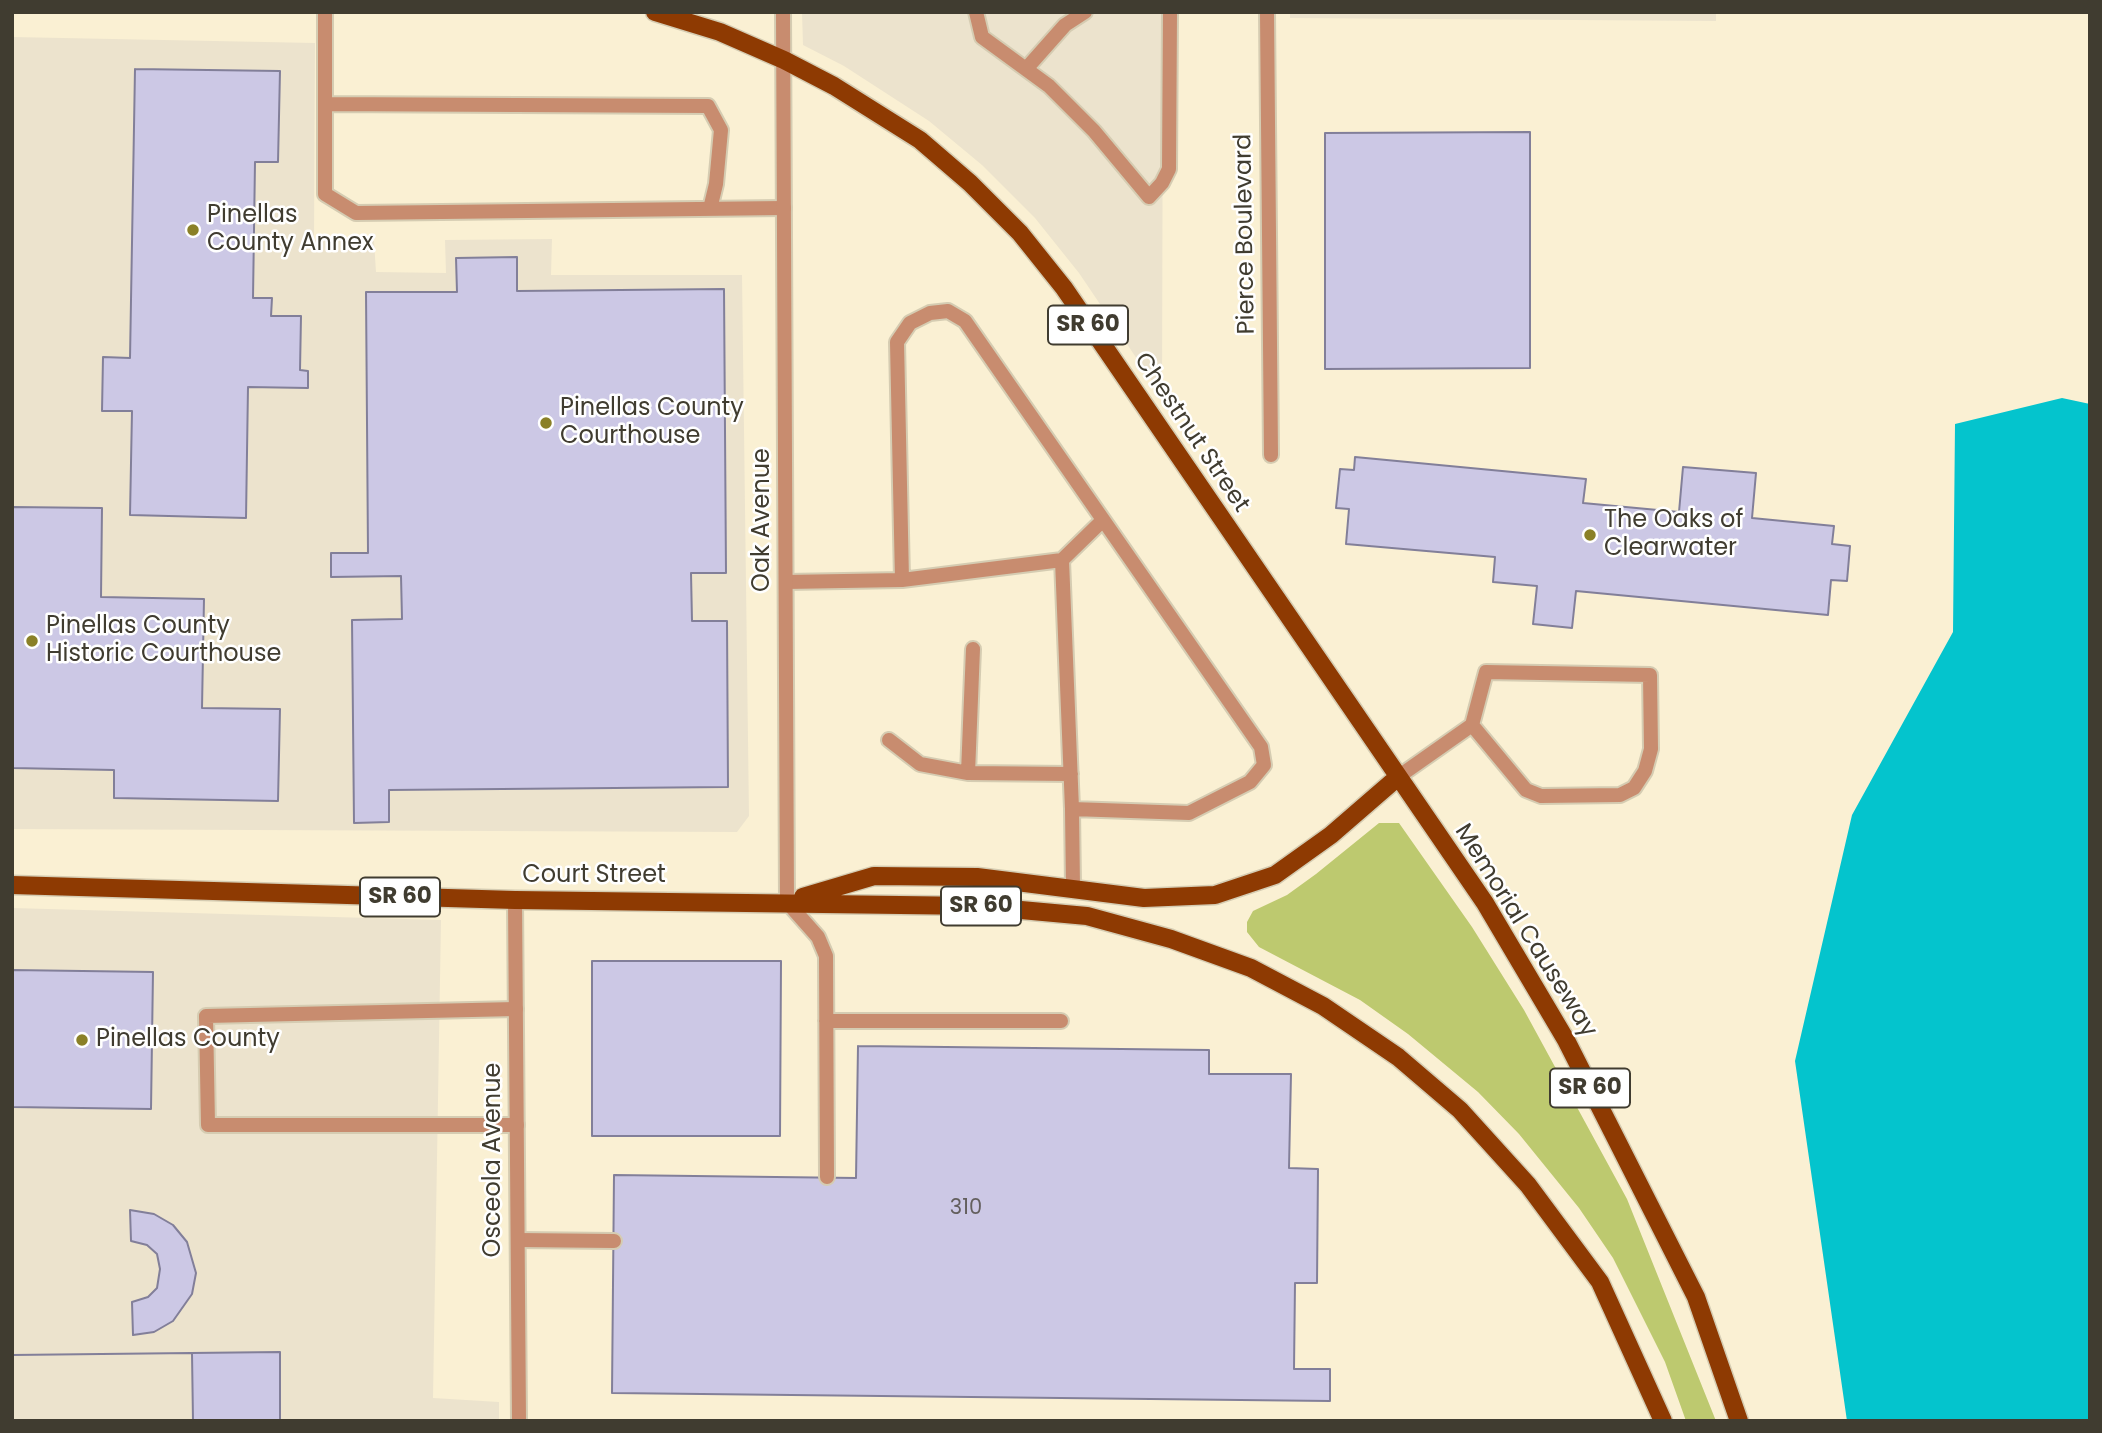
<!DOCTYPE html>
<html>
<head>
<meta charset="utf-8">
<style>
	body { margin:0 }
	#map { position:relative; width:2102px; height:1433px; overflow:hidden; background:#faf0d3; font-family:Poppins,sans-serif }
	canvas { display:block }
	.frame { position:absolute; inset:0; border:14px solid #403c30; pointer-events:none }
</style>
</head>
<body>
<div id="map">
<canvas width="2102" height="1433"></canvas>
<div class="frame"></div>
</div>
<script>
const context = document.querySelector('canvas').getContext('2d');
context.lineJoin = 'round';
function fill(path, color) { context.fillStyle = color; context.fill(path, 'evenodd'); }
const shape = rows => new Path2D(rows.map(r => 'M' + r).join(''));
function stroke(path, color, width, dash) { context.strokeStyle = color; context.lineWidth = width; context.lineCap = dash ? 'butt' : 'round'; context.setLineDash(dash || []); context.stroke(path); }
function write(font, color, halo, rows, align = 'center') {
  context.font = font + ' Poppins,sans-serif'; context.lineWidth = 5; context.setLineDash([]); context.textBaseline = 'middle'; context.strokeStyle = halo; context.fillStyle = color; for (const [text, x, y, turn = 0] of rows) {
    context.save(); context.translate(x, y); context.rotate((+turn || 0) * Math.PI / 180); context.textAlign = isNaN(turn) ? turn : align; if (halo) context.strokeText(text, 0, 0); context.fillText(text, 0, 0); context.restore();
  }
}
fill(shape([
	[802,12,1163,12,1162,396,1079,273,1035,218,982,165,929,121,844,66,803,45],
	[1290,12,1716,12,1716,21,1290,18],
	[12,37,315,43,314,240,374,241,376,272,446,273,445,240,552,239,551,275,742,275,749,816,737,832,12,829],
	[12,908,441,920,433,1398,499,1402,499,1421,12,1421]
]), '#ece3cd');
fill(shape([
	[1379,823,1399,823,1472,927,1524,1010,1627,1199,1716,1421,1686,1421,1665,1362,1613,1258,1579,1208,1519,1134,1478,1092,1408,1034,1360,1000,1259,947,1247,932,1247,922,1253,911,1287,895,1316,874]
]), '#bdc96f');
fill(shape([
	[2062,398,2090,404,2090,1421,1847,1421,1795,1061,1852,815,1953,632,1955,424]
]), '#04c4cd');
const building = shape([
	[135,69,280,71,278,162,255,162,253,298,272,298,271,316,301,316,300,370,308,371,308,388,248,387,246,518,130,515,132,411,102,411,103,357,130,358,135,69],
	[1530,132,1530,368,1325,369,1325,133,1530,132],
	[517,257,517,291,724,289,726,573,691,573,692,621,727,621,728,787,389,790,389,822,354,823,352,620,402,619,401,576,331,577,331,553,368,553,366,292,457,292,456,258,517,257],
	[1355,457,1586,479,1583,503,1679,512,1683,467,1756,473,1752,518,1834,526,1832,544,1850,546,1847,581,1831,580,1828,615,1576,591,1572,628,1533,624,1537,586,1493,582,1495,557,1346,544,1349,509,1336,508,1340,469,1354,470,1355,457],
	[12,507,102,508,101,597,204,599,202,708,280,709,278,801,114,798,114,770,12,768,12,507],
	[592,961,781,961,780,1136,592,1136,592,961],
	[12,970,153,972,151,1109,12,1107,12,970],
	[858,1046,1209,1050,1209,1074,1291,1074,1289,1168,1318,1169,1317,1283,1295,1283,1294,1369,1330,1369,1330,1401,612,1393,614,1175,856,1178,858,1046],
	[130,1210,154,1214,173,1225,187,1242,196,1273,192,1294,173,1321,154,1332,133,1335,132,1302,148,1297,157,1288,160,1269,157,1254,147,1245,131,1241,130,1210],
	[280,1352,280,1421,12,1421,12,1355,280,1352],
	[192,1353,193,1421,12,1421,12,1355,192,1353]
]);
fill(building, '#ccc8e5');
stroke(building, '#827f99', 2);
const service = shape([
	[325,12,325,194,356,213,784,208],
	[976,12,982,37,1049,86,1094,131,1149,197,1162,183,1169,169,1170,12],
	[1026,69,1065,25,1085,12],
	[325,104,708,106,721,130,716,184,710,209],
	[1062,560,1072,809],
	[902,580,1062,560,1102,521],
	[786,582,902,580,897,342,910,323,930,313,948,311,965,321,1261,747,1264,765,1250,782,1189,813,1072,809,1073,887],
	[889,740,920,764,968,773,1071,774],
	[968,773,973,649],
	[1398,777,1472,725,1486,672,1650,675,1651,749,1645,771,1634,788,1620,795,1541,796,1526,790,1472,725],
	[787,902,818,937,826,956,827,1177],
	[516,1009,206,1016,208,1125,517,1125],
	[826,1021,1061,1021],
	[518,1240,614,1241]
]);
const minor = shape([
	[783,12,787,902],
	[1267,12,1271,455],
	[515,900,519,1421]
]);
const primary = shape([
	[655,12,720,32,784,60,834,86,920,140,970,183,1020,233,1064,288,1485,903,1566,1040,1696,1297,1739,1421],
	[12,885,515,900,977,906,1087,916,1171,939,1251,968,1323,1006,1398,1057,1460,1110,1528,1185,1600,1282,1663,1421],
	[803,897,874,876,977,877,1144,898,1215,895,1275,875,1331,835,1398,777]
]);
stroke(service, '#d5ccb2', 18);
stroke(minor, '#d5ccb2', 18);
stroke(primary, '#d5ccb2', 21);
stroke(service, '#c88c6f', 14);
stroke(minor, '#c88c6f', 14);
stroke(primary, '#8e3a02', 18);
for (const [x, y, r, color] of [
	[193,230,7,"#8a8027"],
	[546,423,7,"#8a8027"],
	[1590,535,7,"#8a8027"],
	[32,641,7,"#8a8027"],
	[82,1040,7,"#8a8027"]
]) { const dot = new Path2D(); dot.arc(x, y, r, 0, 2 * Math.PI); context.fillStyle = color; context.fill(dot); stroke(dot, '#fff', 2.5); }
write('21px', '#635f5d', null, [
	["310",966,1209]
]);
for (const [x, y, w] of [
	[1088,325,80],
	[400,897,80],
	[981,906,80],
	[1590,1088,80]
]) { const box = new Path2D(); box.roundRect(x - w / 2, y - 19.5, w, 39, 5); context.fillStyle = '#fff'; context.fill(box); stroke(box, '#403c30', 2); }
write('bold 23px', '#403c30', null, [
	["SR 60",1088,325],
	["SR 60",400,897],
	["SR 60",981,906],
	["SR 60",1590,1088]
]);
write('24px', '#403c30', '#fff', [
	["Pinellas",207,216],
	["County Annex",207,244],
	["Pinellas County",560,409],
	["Courthouse",560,437],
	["The Oaks of",1604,521],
	["Clearwater",1604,549],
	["Pinellas County",46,627],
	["Historic Courthouse",46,655],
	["Pinellas County",96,1040]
], 'left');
write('24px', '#403c30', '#fff', [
	["Pierce Boulevard",1246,234,-91],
	["Chestnut Street",1191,433,56],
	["Oak Avenue",763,520,-90],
	["Court Street",594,876],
	["Memorial Causeway",1525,931,58],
	["Osceola Avenue",494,1160,-90]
]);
</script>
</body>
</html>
